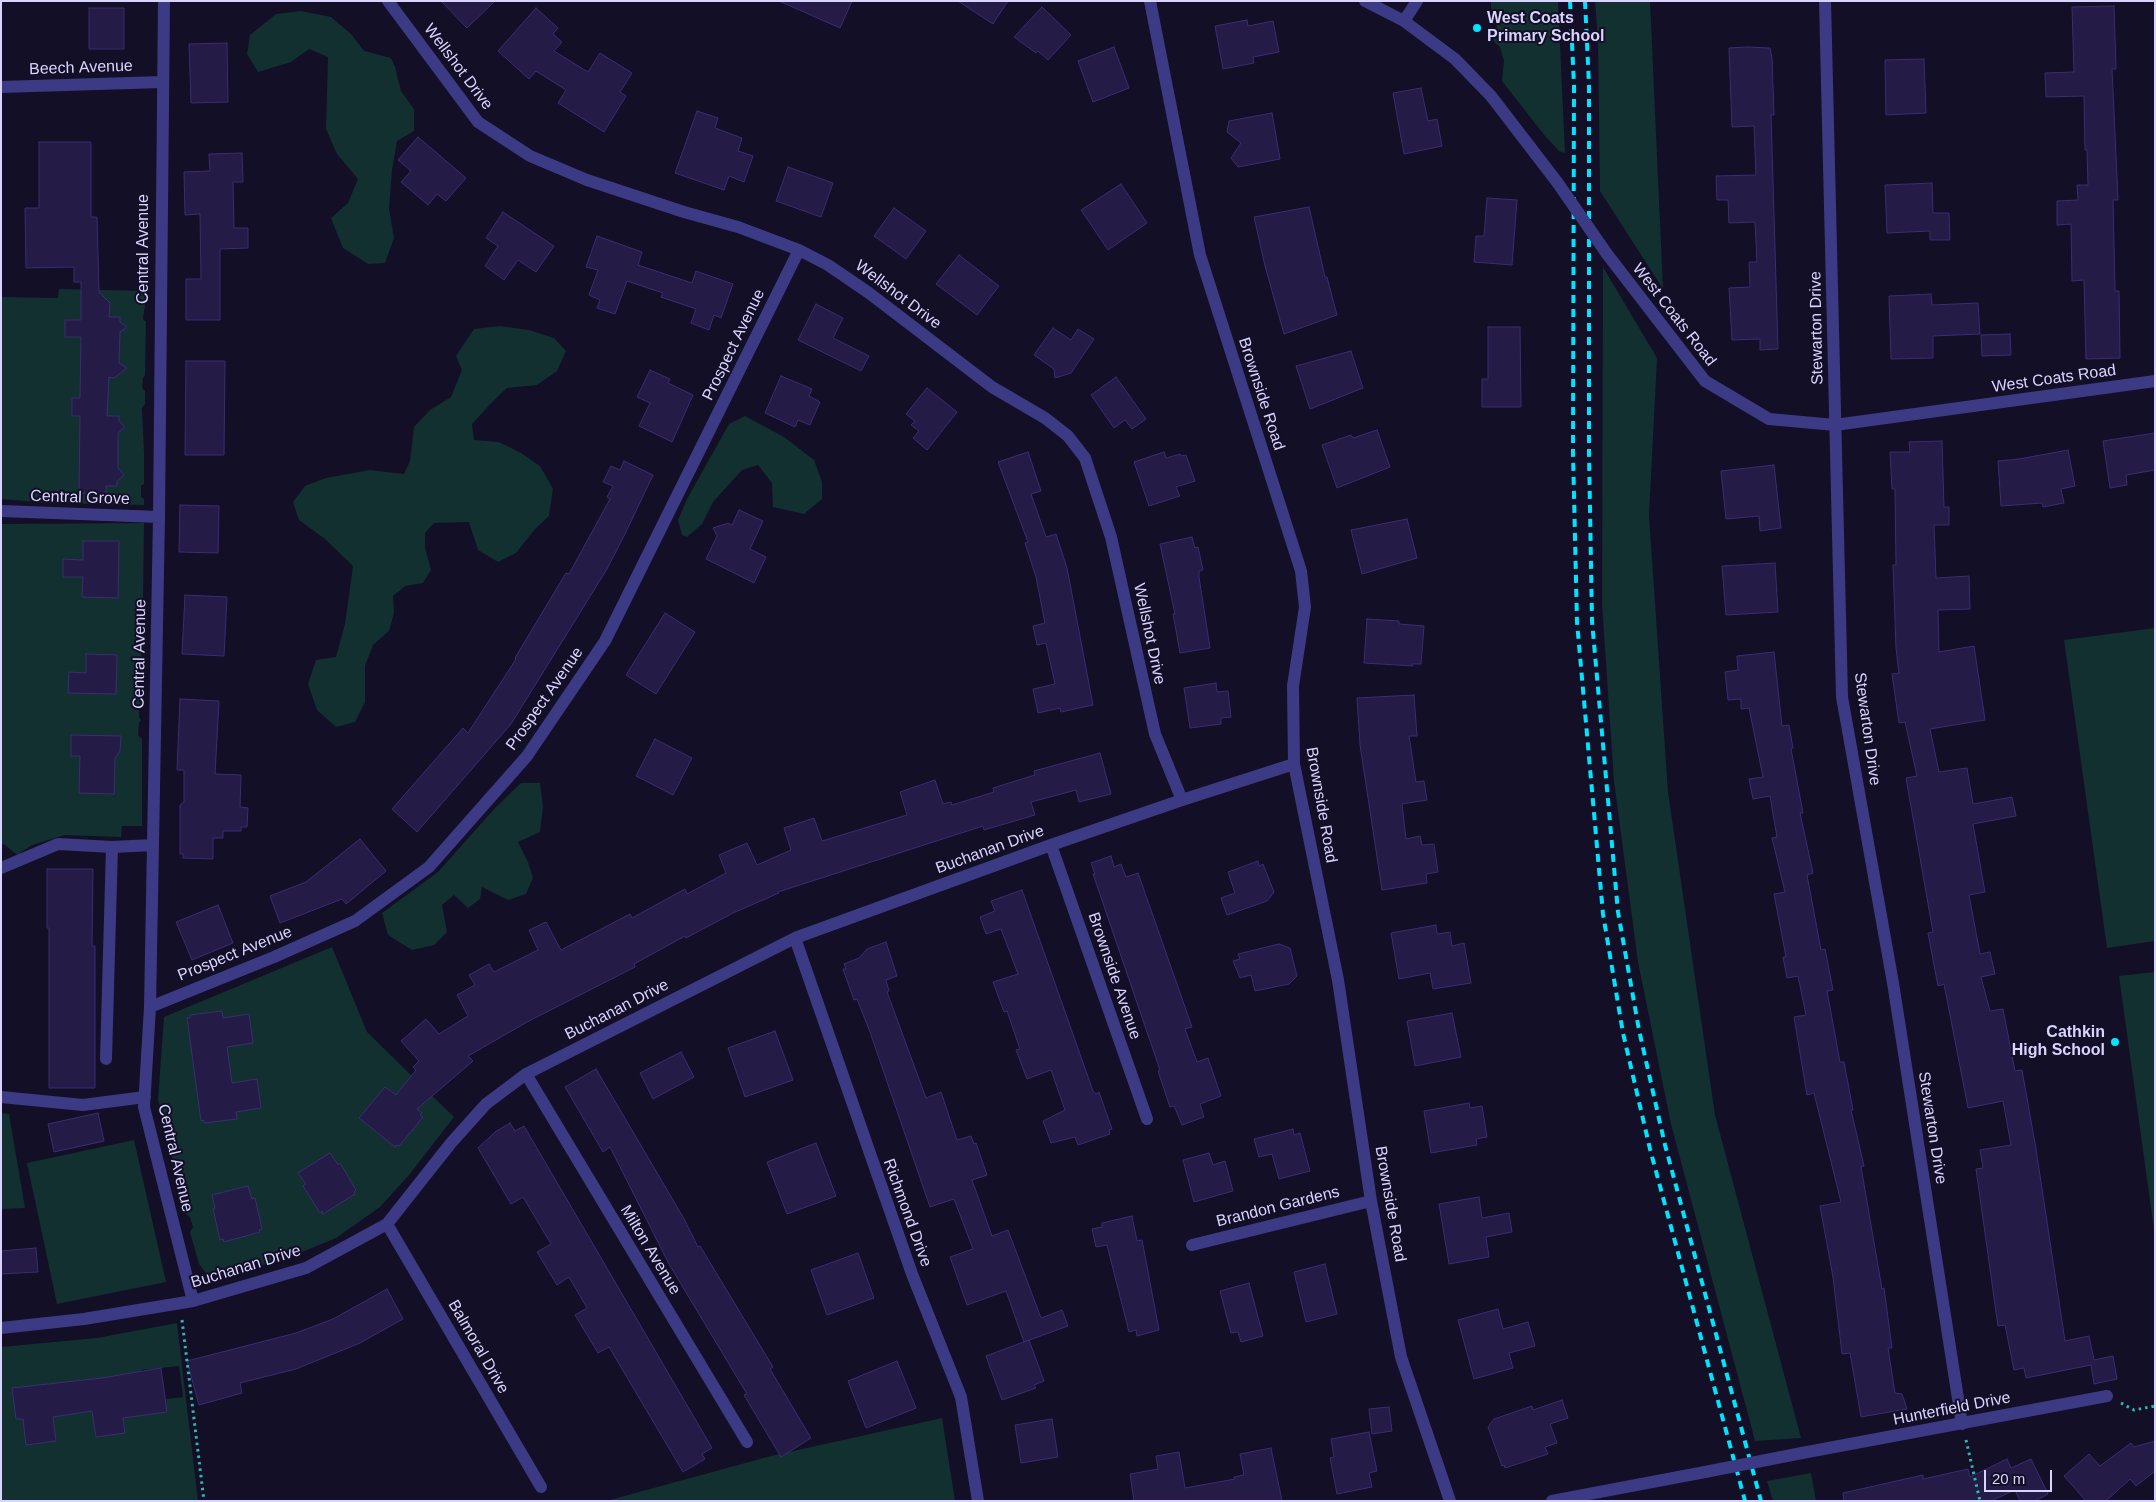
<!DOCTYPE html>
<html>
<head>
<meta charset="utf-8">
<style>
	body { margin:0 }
	#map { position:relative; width:2156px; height:1502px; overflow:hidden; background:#130f26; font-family:Arial,sans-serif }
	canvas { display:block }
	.frame { position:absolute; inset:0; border:2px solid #d9d4ff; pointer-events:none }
	.scale { position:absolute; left:1984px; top:1470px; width:68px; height:22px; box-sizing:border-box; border:2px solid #d9d4ff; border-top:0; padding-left:6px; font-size:15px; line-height:18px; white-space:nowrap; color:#d9d4ff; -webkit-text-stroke:4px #130f26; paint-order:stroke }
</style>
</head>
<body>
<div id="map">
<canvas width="2156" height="1502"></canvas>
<div class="frame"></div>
<div class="scale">20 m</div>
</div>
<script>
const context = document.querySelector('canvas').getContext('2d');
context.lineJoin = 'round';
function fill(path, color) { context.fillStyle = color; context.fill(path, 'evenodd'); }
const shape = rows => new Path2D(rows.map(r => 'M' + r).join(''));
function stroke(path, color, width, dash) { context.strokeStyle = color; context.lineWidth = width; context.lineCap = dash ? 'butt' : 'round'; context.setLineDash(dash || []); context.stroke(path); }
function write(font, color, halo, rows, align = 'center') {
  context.font = font + ' Arial,sans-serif'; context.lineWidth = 4; context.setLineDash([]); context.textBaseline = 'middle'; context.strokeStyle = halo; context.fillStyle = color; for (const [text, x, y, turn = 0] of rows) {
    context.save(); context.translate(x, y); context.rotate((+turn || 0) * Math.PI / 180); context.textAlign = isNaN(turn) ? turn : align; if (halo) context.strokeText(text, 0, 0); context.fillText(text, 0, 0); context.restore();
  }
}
fill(shape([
	[1491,1,1558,1,1565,153,1559,151,1545,136,1502,81,1504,61,1500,47,1494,42,1493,35,1497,26,1491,18],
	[1595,1,1650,1,1663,289,1600,191,1598,40],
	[301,11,331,17,351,34,364,51,391,58,395,67,401,91,414,109,414,131,397,141,392,170,389,209,394,238,385,263,368,264,343,248,331,218,348,203,358,179,337,154,326,129,328,57,309,49,291,62,258,72,247,54,250,35,276,14],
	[1603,267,1657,358,1649,516,1668,792,1715,1115,1801,1438,1755,1441,1671,1124,1638,962,1614,781,1602,604],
	[59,289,147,291,143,319,146,322,145,375,143,378,142,388,145,391,145,404,142,408,144,452,144,484,141,486,141,497,144,499,144,505,48,503,1,499,1,297,58,298],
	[500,326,529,330,554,338,566,351,557,371,537,385,507,388,495,399,472,424,474,440,499,442,521,453,540,466,553,489,549,516,535,529,516,553,498,562,478,550,469,522,434,523,425,533,425,548,431,570,423,583,405,586,393,596,394,613,389,631,373,645,365,666,365,702,355,722,336,727,317,710,308,684,316,660,336,657,345,624,353,566,325,539,299,520,293,502,305,486,326,478,370,470,404,474,410,461,414,427,430,410,451,397,462,370,456,356,474,329],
	[745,416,784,437,814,460,822,482,822,499,804,514,773,507,772,483,758,465,742,470,713,502,702,524,687,537,682,535,678,520,687,499,729,424],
	[144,523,143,601,140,615,143,616,141,655,143,657,143,704,139,706,139,717,141,720,139,723,138,735,142,739,142,826,122,826,121,837,65,835,32,845,17,855,4,844,1,845,1,524],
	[2155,628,2155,941,2107,948,2064,640],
	[521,783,540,783,543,806,540,832,518,842,528,862,533,878,526,894,508,900,482,887,480,899,468,908,454,895,442,905,447,932,434,945,412,950,388,935,382,913,438,872,495,808],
	[332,947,367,1032,454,1117,409,1175,380,1207,336,1238,285,1259,222,1275,211,1275,206,1273,199,1264,190,1232,193,1227,190,1217,186,1214,158,1100,164,1017],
	[2155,972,2155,1237,2119,976],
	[1,1113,9,1114,25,1208,1,1209],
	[134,1140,166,1282,57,1304,27,1163],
	[177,1323,198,1501,1,1501,1,1347,97,1338],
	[179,1366,183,1397,166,1399,167,1412,153,1414,144,1401,141,1370],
	[942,1418,955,1501,606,1501,771,1456],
	[1811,1473,1816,1501,1773,1501,1767,1481]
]), '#12302f');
const building = shape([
	[441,1,495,1,467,28,441,1],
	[779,1,852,1,840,28,779,1],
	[958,1,1008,1,993,24,958,1],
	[2114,6,2116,69,2112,69,2118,200,2113,200,2115,291,2119,291,2120,358,2086,359,2084,280,2072,281,2071,224,2057,225,2057,201,2078,200,2077,185,2088,185,2087,150,2085,150,2084,96,2046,97,2045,73,2074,72,2072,7,2114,6],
	[1042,7,1071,35,1048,60,1038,51,1036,53,1014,37,1042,7],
	[89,8,124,8,124,49,89,49,89,8],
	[536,8,558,28,553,34,562,42,554,51,588,72,600,53,632,73,620,92,626,96,604,132,558,103,566,90,536,71,529,79,498,51,536,8],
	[1247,20,1248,26,1273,21,1279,52,1253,57,1254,63,1223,69,1215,26,1247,20],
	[227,43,228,102,191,103,189,44,227,43],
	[1114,47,1129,88,1093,102,1078,61,1114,47],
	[1747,47,1770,48,1772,58,1774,115,1771,115,1778,349,1760,350,1760,339,1732,340,1729,288,1750,287,1749,262,1757,262,1755,222,1729,223,1728,200,1717,200,1716,176,1756,175,1754,126,1732,127,1729,48,1747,47],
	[1924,59,1926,113,1886,115,1885,60,1924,59],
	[1421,88,1428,121,1437,119,1442,146,1404,154,1393,93,1421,88],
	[697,111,718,118,715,128,742,138,738,151,753,156,744,182,729,176,724,190,675,173,697,111],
	[1272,113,1280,159,1238,167,1231,158,1241,143,1227,132,1229,121,1272,113],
	[418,137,466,178,446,201,437,194,428,205,401,182,411,171,398,160,418,137],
	[39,142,91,142,91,217,97,217,99,292,110,303,109,317,120,317,120,322,127,327,120,332,119,363,127,368,114,378,109,377,107,416,119,416,119,421,125,427,118,433,118,468,124,475,117,481,117,486,106,486,106,494,79,493,80,416,72,416,72,398,80,398,81,337,65,337,65,320,81,320,81,282,74,282,74,267,26,268,25,208,39,208,39,142],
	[242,153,243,182,233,182,234,228,248,228,248,248,220,249,220,320,186,320,186,279,201,279,200,214,185,215,184,172,210,171,209,154,242,153],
	[788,167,833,183,821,217,776,201,788,167],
	[1932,183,1933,213,1949,213,1950,240,1930,240,1930,231,1887,233,1885,185,1932,183],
	[1121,184,1147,223,1108,250,1081,210,1121,184],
	[1487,198,1517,200,1512,265,1474,262,1476,236,1484,236,1487,198],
	[1309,207,1325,277,1327,277,1337,315,1284,334,1265,266,1254,217,1309,207],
	[894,208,926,231,906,259,874,236,894,208],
	[503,212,554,246,536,272,518,260,504,280,485,266,498,246,486,238,503,212],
	[597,236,642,252,638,265,692,283,696,271,733,284,721,318,714,315,709,330,691,323,696,309,661,297,663,293,627,281,615,314,597,308,600,300,589,295,598,270,586,267,597,236],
	[959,255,999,286,977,315,936,284,959,255],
	[1931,294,1932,305,1978,303,1980,334,1933,336,1933,358,1891,359,1889,296,1931,294],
	[816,304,843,318,833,338,869,356,861,371,798,340,816,304],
	[1488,327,1520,327,1521,407,1482,407,1482,379,1488,379,1488,327],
	[1053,328,1071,340,1078,329,1094,339,1071,373,1055,378,1054,369,1034,355,1053,328],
	[2010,334,2011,355,1982,356,1981,335,2010,334],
	[1351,351,1363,388,1310,409,1296,366,1351,351],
	[186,361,225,361,224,455,185,455,186,361],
	[650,370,670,379,668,383,693,395,672,442,639,426,650,403,637,397,650,370],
	[781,376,812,389,809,396,820,402,810,425,798,420,795,427,765,413,781,376],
	[1116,377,1146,419,1132,429,1125,420,1114,428,1091,395,1116,377],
	[927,388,957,412,927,450,913,438,919,431,911,425,915,421,906,414,927,388],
	[1377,430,1390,467,1337,488,1322,445,1351,435,1353,438,1377,430],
	[2155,433,2155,470,2126,475,2127,485,2110,488,2103,441,2155,433],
	[1942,441,1944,507,1949,507,1949,525,1934,525,1936,578,1969,576,1970,609,1938,610,1939,652,1974,646,1985,720,1930,729,1939,772,1967,768,1973,804,2012,797,2016,816,1973,824,1985,892,1969,895,1980,954,1990,952,1995,974,1981,977,1990,1011,2003,1009,2015,1071,2022,1070,2036,1149,2065,1341,2089,1336,2094,1360,2113,1356,2117,1379,2094,1384,2091,1365,2026,1378,2024,1368,2014,1370,2005,1325,1998,1326,1976,1169,1983,1168,1980,1150,2011,1145,2003,1101,1968,1108,1944,984,1938,986,1928,933,1933,932,1906,778,1917,776,1905,722,1899,723,1892,674,1899,673,1896,648,1893,565,1896,565,1895,489,1892,489,1890,452,1910,452,1909,442,1942,441],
	[2068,450,2075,486,2061,489,2064,503,2043,507,2042,503,2001,506,1998,461,2019,459,2068,450],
	[1028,452,1041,491,1031,494,1046,537,1056,534,1067,568,1093,705,1061,712,1060,708,1038,713,1033,689,1055,684,1046,643,1037,645,1033,626,1045,623,1036,577,1025,543,1028,542,998,462,1028,452],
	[1164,452,1166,458,1180,454,1181,456,1186,455,1195,481,1176,487,1180,496,1149,506,1134,462,1164,452],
	[624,461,653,475,625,534,607,569,511,724,417,832,392,809,463,728,468,733,516,659,515,658,566,573,569,574,610,499,607,497,613,486,603,482,611,466,620,470,624,461],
	[1774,465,1781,528,1760,531,1759,516,1726,519,1721,471,1774,465],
	[180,505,219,506,218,553,179,552,180,505],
	[739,510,763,521,750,549,766,557,754,583,706,559,717,536,713,528,728,523,732,525,739,510],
	[1407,519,1417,558,1362,574,1351,530,1407,519],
	[1192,537,1195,548,1198,547,1203,570,1199,571,1199,577,1210,648,1180,653,1173,614,1175,614,1160,544,1192,537],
	[83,541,119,541,118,598,82,597,83,577,63,577,63,559,83,560,83,541],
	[1775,563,1778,612,1726,615,1722,566,1775,563],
	[185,595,227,597,224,656,182,654,185,595],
	[665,613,695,632,656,694,626,675,665,613],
	[1367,619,1399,621,1399,624,1424,626,1421,664,1412,664,1413,666,1364,663,1367,619],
	[1774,652,1782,726,1789,725,1793,748,1791,749,1803,813,1800,813,1813,873,1807,875,1821,950,1825,949,1833,990,1827,991,1840,1062,1844,1062,1853,1110,1851,1110,1864,1166,1861,1167,1882,1289,1884,1288,1892,1348,1888,1348,1895,1393,1902,1394,1907,1409,1861,1417,1850,1353,1842,1354,1833,1277,1820,1206,1841,1202,1814,1093,1807,1095,1794,1017,1806,1015,1798,976,1787,978,1783,957,1786,957,1774,894,1785,892,1772,838,1777,837,1770,796,1753,799,1749,779,1763,777,1749,708,1741,709,1741,699,1728,700,1725,672,1738,670,1737,656,1774,652],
	[86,654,117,655,116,694,68,693,69,672,86,673,86,654],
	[1216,683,1217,692,1228,691,1231,717,1221,718,1221,724,1190,728,1184,688,1216,683],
	[1414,695,1417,736,1409,736,1416,782,1424,781,1427,800,1402,804,1406,839,1420,836,1422,845,1434,844,1438,872,1426,874,1427,883,1382,890,1360,745,1357,698,1414,695],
	[180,699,219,701,215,774,241,775,240,807,248,808,247,827,241,827,241,831,223,831,223,838,213,838,213,859,183,858,183,854,180,854,180,805,184,802,184,770,177,770,180,699],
	[71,735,121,736,120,751,115,758,114,794,79,793,80,756,71,756,71,735],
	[655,739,692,758,673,795,636,776,655,739],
	[1100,753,1111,794,1079,802,1076,790,1031,802,1035,815,984,830,983,826,778,892,779,893,733,913,686,938,685,936,634,964,635,967,527,1022,468,1056,473,1061,417,1109,422,1113,420,1115,423,1117,399,1146,396,1145,395,1147,359,1118,385,1087,396,1095,416,1070,413,1067,419,1061,401,1041,426,1019,439,1034,468,1016,457,995,475,985,469,975,489,964,494,972,538,950,529,930,546,922,561,950,630,914,632,918,685,889,687,894,726,873,719,855,747,843,757,865,791,850,784,828,814,818,822,841,907,815,900,792,935,780,943,804,951,802,952,805,994,792,993,788,1035,775,1034,771,1100,753],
	[360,839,386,871,346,904,342,899,280,923,270,896,306,882,360,839],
	[1111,856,1114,867,1121,864,1126,877,1138,873,1192,1027,1185,1029,1197,1062,1208,1058,1221,1096,1200,1104,1204,1117,1182,1125,1175,1108,1174,1106,1170,1107,1158,1071,1160,1070,1093,874,1095,874,1091,863,1111,856],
	[1258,861,1259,866,1263,864,1274,892,1267,901,1227,915,1221,898,1235,893,1228,872,1258,861],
	[47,869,93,869,92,946,95,946,95,1088,49,1088,49,928,47,928,47,869],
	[1022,890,1093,1091,1096,1094,1099,1092,1112,1129,1109,1130,1110,1134,1078,1145,1075,1137,1051,1143,1043,1121,1065,1110,1051,1070,1027,1079,1016,1050,1020,1049,1007,1011,1004,1012,993,982,1018,974,1001,929,986,934,980,917,995,911,991,901,1022,890],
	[218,905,233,943,192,960,176,922,218,905],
	[1436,925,1437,934,1450,932,1452,946,1464,943,1471,983,1433,989,1430,973,1399,979,1391,933,1436,925],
	[886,942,897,976,886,980,889,991,887,992,926,1098,941,1092,957,1140,971,1136,974,1144,976,1143,987,1175,972,1180,992,1236,1008,1230,1041,1318,1062,1310,1068,1326,1024,1342,1006,1291,967,1305,950,1257,973,1249,954,1199,930,1207,870,1032,857,999,854,1000,843,969,846,969,844,964,859,958,867,949,886,942],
	[1279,944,1290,948,1297,976,1289,984,1255,991,1251,975,1240,978,1233,961,1240,959,1238,954,1279,944],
	[222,1011,223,1018,249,1014,253,1043,227,1047,232,1083,257,1079,261,1108,236,1112,237,1119,204,1123,204,1120,201,1121,187,1018,190,1018,190,1015,222,1011],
	[1452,1013,1461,1057,1415,1066,1407,1021,1452,1013],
	[775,1031,793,1080,745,1097,728,1048,775,1031],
	[681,1052,694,1077,653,1099,640,1073,681,1052],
	[596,1069,683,1217,698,1247,700,1246,773,1367,770,1369,811,1438,781,1457,744,1395,747,1394,669,1264,610,1147,603,1152,565,1087,596,1069],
	[1469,1103,1470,1108,1482,1106,1487,1137,1476,1139,1477,1145,1431,1153,1424,1111,1469,1103],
	[98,1113,104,1141,54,1152,48,1124,98,1113],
	[510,1123,515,1131,524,1126,712,1448,702,1454,705,1459,683,1472,609,1347,598,1353,575,1315,587,1308,569,1277,557,1285,537,1252,551,1244,523,1197,511,1204,478,1148,495,1132,510,1123],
	[1293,1129,1294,1135,1300,1133,1310,1171,1279,1179,1272,1154,1259,1157,1254,1139,1293,1129],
	[816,1143,836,1196,787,1214,767,1162,816,1143],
	[330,1153,338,1165,340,1163,356,1190,354,1192,355,1194,323,1214,322,1211,320,1213,303,1186,306,1184,298,1173,330,1153],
	[1209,1153,1213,1165,1225,1161,1233,1191,1194,1202,1183,1160,1209,1153],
	[248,1186,252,1199,255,1198,262,1229,259,1230,260,1232,224,1242,223,1239,220,1240,213,1209,215,1208,212,1195,248,1186],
	[1479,1197,1482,1218,1509,1213,1512,1232,1486,1237,1489,1257,1449,1264,1439,1204,1479,1197],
	[1132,1216,1137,1241,1142,1240,1159,1330,1137,1336,1136,1330,1129,1332,1107,1245,1096,1247,1092,1229,1102,1227,1102,1223,1132,1216],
	[36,1248,38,1272,1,1274,1,1251,36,1248],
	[858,1253,874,1298,827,1315,811,1270,858,1253],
	[1325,1264,1337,1314,1306,1322,1294,1272,1325,1264],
	[1249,1283,1263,1336,1241,1342,1238,1332,1231,1333,1220,1291,1249,1283],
	[387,1289,403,1319,360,1343,296,1369,240,1383,242,1393,199,1405,187,1361,296,1333,333,1319,387,1289],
	[1498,1309,1503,1329,1528,1322,1535,1346,1509,1353,1513,1368,1474,1379,1458,1320,1498,1309],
	[1029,1340,1044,1381,1034,1385,1036,1388,1002,1400,986,1356,1029,1340],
	[897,1361,916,1408,866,1428,848,1381,897,1361],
	[161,1368,167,1412,123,1418,125,1433,96,1437,92,1411,53,1417,56,1441,26,1445,23,1419,16,1419,12,1388,102,1378,161,1368],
	[1562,1400,1568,1418,1550,1424,1557,1443,1545,1447,1548,1454,1505,1468,1504,1465,1502,1466,1488,1427,1494,1419,1532,1406,1533,1410,1562,1400],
	[1389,1407,1392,1431,1372,1434,1369,1409,1389,1407],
	[1052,1419,1058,1457,1021,1463,1015,1425,1052,1419],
	[1369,1432,1377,1471,1369,1473,1372,1487,1337,1494,1330,1458,1334,1457,1331,1439,1369,1432],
	[2155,1441,2155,1471,2136,1486,2130,1479,2106,1501,2086,1501,2064,1476,2089,1454,2100,1466,2131,1443,2134,1447,2155,1441],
	[1271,1448,1282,1501,1134,1501,1130,1474,1158,1469,1156,1456,1179,1452,1185,1488,1235,1479,1234,1477,1244,1475,1240,1454,1271,1448],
	[2007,1459,2011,1468,2031,1459,2048,1494,2035,1501,2020,1501,2015,1490,1991,1501,1844,1501,1843,1493,1923,1475,1923,1479,1968,1469,1970,1477,2007,1459]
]);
fill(building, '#241b47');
stroke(building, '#3b2d73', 1);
stroke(shape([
	[182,1320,204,1501],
	[2121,1403,2134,1410,2155,1406],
	[1966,1440,1980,1501]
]), '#2fb8b0', 3, [2.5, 4]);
stroke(shape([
	[164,1,159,517,150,1007,144,1107,193,1301],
	[388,1,478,122,530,156,587,180,684,212,738,227,799,250,828,265,869,293,992,387,1045,418,1068,436,1085,458,1111,537,1155,734,1182,800],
	[1150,1,1200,255,1301,571,1305,607,1293,686,1294,764,1338,980,1371,1201,1401,1357,1450,1501],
	[1365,1,1404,21,1455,59,1491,96,1557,182],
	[1825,1,1842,697,1893,983,1962,1424],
	[1404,21,1417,1],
	[1,87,162,82],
	[1607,254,1705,381,1769,419,1835,425,2155,381],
	[1,511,159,517],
	[1051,845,1147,1119],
	[1,868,58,844,112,847,153,845],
	[795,938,912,1274,961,1397,978,1501],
	[150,1007,274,957,355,921,429,867,527,756,605,641,799,250],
	[106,1059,112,847],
	[526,1074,747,1442],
	[1,1097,83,1105,145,1097],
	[387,1224,541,1487],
	[1192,1245,1371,1201],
	[1,1328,84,1319,193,1301,306,1268,387,1224,451,1143,486,1104,526,1074,795,938,1051,845,1182,800,1294,764],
	[1802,1453,2107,1396],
	[1552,1501,1705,1472]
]), '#3d3a85', 12);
stroke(shape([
	[1570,1,1574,85,1573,453,1577,622,1603,914,1623,1033,1650,1149,1745,1501],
	[1585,1,1589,85,1589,452,1592,621,1618,912,1639,1030,1665,1145,1761,1501]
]), '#00e5ff', 4, [8, 6]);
stroke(shape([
	[1557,182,1607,254],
	[1705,1472,1802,1453]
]), '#3d3a85', 12);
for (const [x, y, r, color] of [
	[1477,28,5,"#00e5ff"],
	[2115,1042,5,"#00e5ff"]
]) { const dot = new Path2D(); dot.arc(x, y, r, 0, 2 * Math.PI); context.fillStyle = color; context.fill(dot); stroke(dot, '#130f26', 2); }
write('bold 16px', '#d9d4ff', '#130f26', [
	["West Coats",1487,19],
	["Primary School",1487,37],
	["Cathkin",2105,1033,"right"],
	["High School",2105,1051,"right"]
], 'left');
write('16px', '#d9d4ff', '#130f26', [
	["Wellshot Drive",458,67,53],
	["Beech Avenue",81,68,-2],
	["Central Avenue",144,249,-90],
	["Wellshot Drive",898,295,37],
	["West Coats Road",1674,315,52],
	["Stewarton Drive",1817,328,-91],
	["Prospect Avenue",734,345,-64],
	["West Coats Road",2054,379,-8],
	["Brownside Road",1261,394,72],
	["Central Grove",80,498,2],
	["Wellshot Drive",1149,634,78],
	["Central Avenue",140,654,-89],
	["Prospect Avenue",545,699,-55],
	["Stewarton Drive",1867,729,82],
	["Brownside Road",1321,805,80],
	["Buchanan Drive",990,850,-20],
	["Prospect Avenue",235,954,-22],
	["Brownside Avenue",1114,976,71],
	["Buchanan Drive",617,1010,-27],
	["Stewarton Drive",1932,1128,81],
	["Central Avenue",175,1158,77],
	["Brownside Road",1390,1204,80],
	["Brandon Gardens",1278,1207,-14],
	["Richmond Drive",907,1213,70],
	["Milton Avenue",650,1250,59],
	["Buchanan Drive",246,1267,-17],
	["Balmoral Drive",478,1347,60],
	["Hunterfield Drive",1952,1409,-11]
]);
</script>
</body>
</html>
